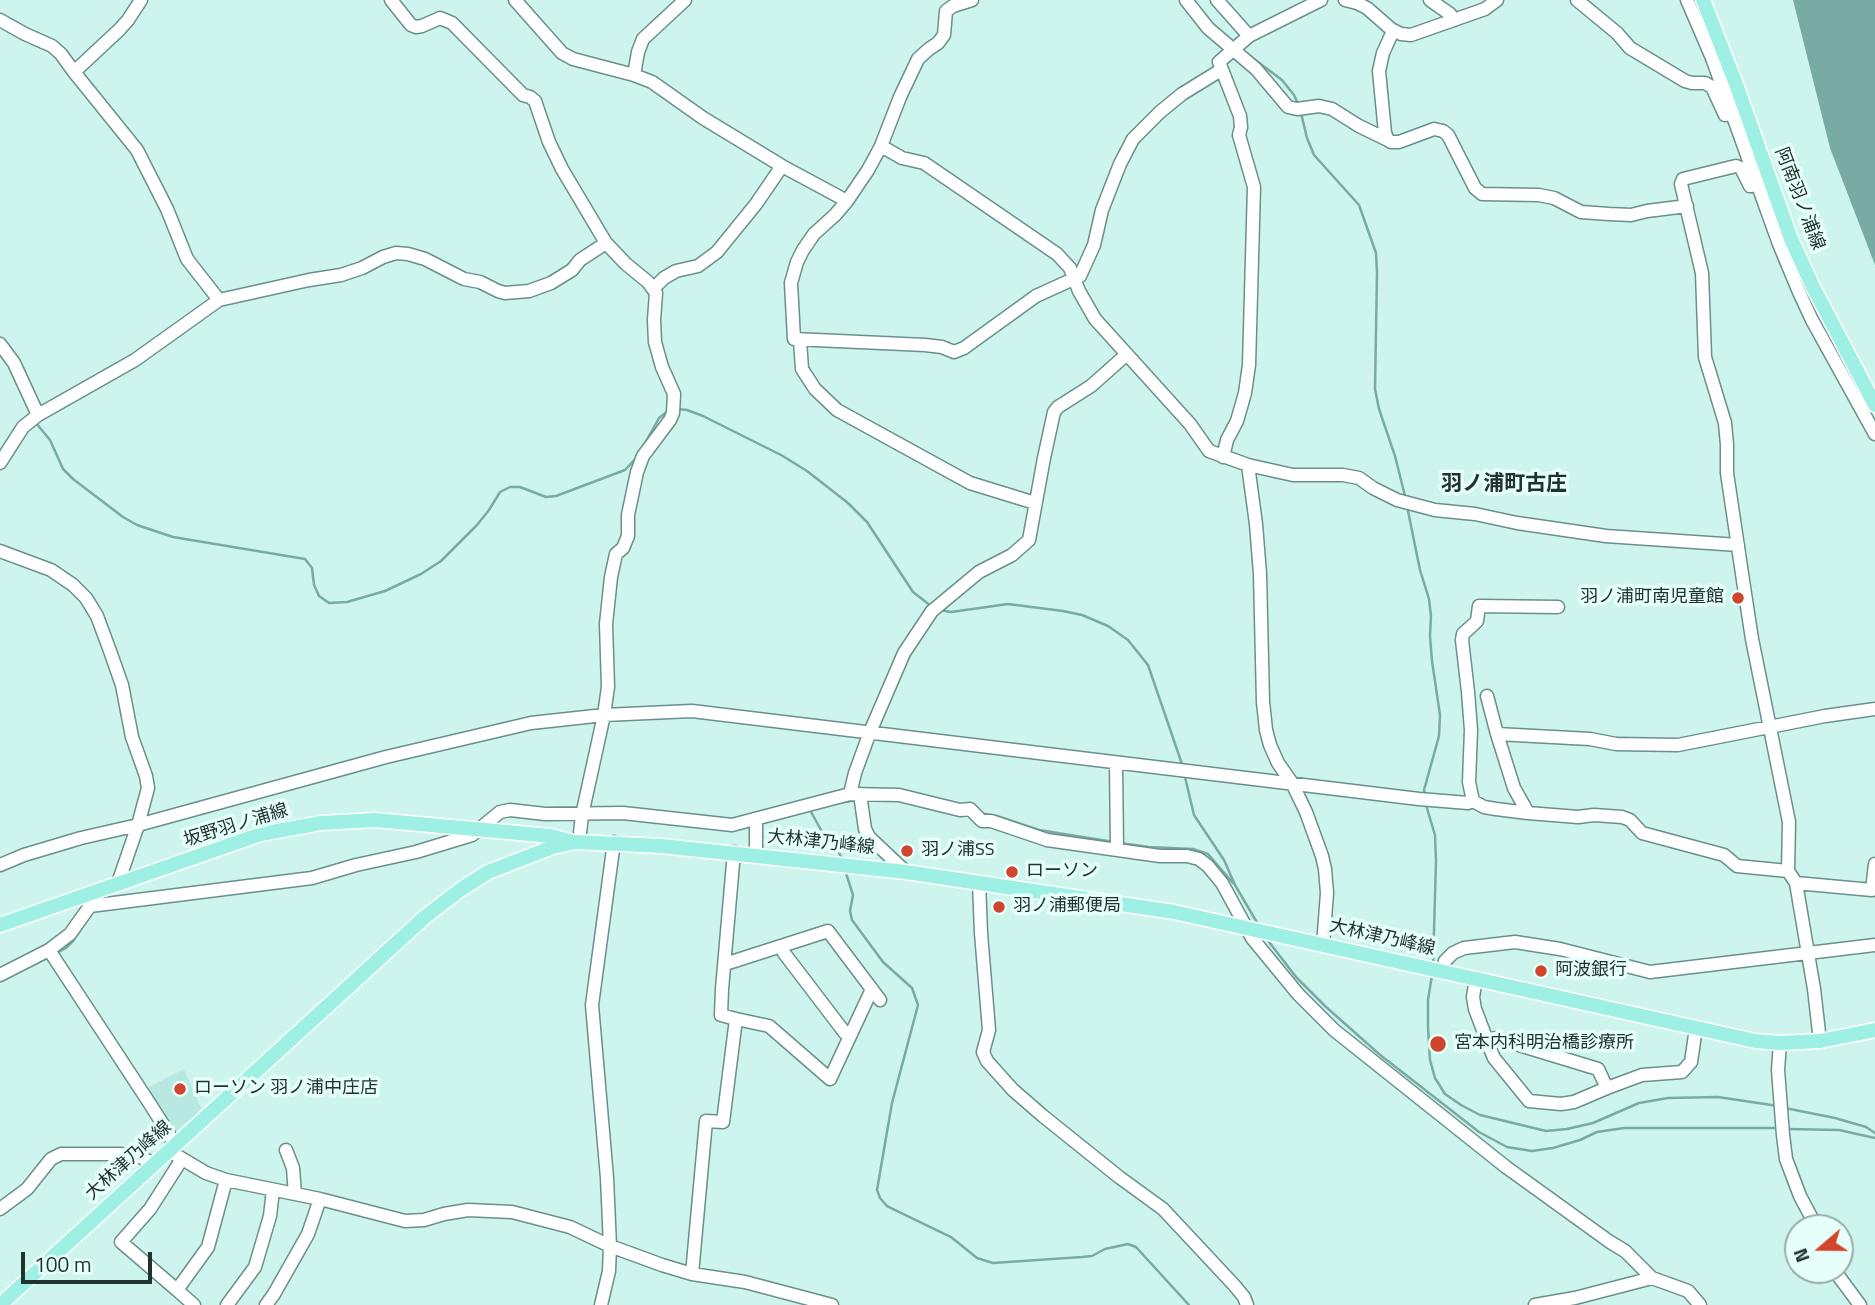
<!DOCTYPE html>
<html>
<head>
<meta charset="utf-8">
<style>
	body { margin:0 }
	#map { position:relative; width:1875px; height:1305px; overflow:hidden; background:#cdf5ee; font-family:"Titillium Web",sans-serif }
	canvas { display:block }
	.north { position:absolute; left:1784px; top:1214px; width:70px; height:70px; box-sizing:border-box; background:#e7fffa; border:2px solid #98ada9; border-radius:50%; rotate:250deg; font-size:19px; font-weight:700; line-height:28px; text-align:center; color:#22322f }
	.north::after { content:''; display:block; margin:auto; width:24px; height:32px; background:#d0452b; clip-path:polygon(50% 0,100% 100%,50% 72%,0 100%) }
	.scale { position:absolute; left:21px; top:1252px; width:131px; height:32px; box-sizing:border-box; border:4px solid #22322f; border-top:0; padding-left:9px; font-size:21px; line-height:24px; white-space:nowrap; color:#22322f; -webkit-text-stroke:5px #e7fffa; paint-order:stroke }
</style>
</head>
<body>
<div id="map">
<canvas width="1875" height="1305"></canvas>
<div class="north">N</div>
<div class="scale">100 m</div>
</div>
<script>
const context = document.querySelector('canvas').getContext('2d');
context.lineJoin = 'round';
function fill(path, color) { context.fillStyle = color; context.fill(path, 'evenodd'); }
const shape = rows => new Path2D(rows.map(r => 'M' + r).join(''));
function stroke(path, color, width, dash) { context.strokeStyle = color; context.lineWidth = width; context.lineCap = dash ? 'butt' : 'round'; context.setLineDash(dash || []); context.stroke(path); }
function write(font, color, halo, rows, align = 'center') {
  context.font = font + ' "Titillium Web","Noto Sans JP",sans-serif'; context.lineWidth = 7; context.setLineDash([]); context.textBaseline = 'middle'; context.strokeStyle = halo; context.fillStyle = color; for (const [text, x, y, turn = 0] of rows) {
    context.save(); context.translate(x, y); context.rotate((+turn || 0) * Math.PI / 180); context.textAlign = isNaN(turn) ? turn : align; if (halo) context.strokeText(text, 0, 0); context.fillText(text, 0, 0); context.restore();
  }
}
fill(shape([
	[184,1069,202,1110,173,1134,145,1089]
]), '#b8e9e0');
fill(shape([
	[1793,0,1875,0,1875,265,1830,148]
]), '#79aba2');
stroke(shape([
	[1246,53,1282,80,1294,95,1298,104],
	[1301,113,1307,138,1314,155,1359,205,1376,253,1377,273,1375,389,1379,409,1395,456,1405,496],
	[678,409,687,410,703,416,781,455,807,471,848,503,867,522,913,592,931,606],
	[36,423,50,440,63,469,73,479,123,517,137,525,173,537,305,559,312,568,314,585,319,596,329,603,347,602,385,591,421,574,441,561,477,525,489,510,500,492,510,487,520,487,546,497,556,496,625,470,637,457],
	[644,445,659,418,668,411],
	[1407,506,1420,570,1429,599,1431,616,1430,636,1432,661,1440,715,1439,736,1424,790,1425,795],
	[940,610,951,612,1008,604,1063,611,1082,615,1108,626,1128,640,1148,665,1183,767],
	[1184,773,1194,815,1224,860,1235,885,1259,926],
	[839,803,857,800],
	[1426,805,1435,835,1436,861,1433,965],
	[810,810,827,841,835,842,842,860],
	[984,814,997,816,1039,830,1114,842],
	[1120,843,1149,847,1193,849,1208,854,1233,883],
	[845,870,853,895,850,911,852,920,883,962,912,988,918,1005,892,1103,877,1190,880,1198,887,1206,951,1237,977,1258,993,1263,1082,1257,1092,1256,1105,1249,1128,1244,1136,1247,1189,1305],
	[1266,938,1296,977,1325,1006,1379,1054,1479,1132,1507,1147,1532,1151,1553,1148,1580,1140,1597,1132,1624,1128,1777,1128],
	[57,953,66,948,73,941,89,917],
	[1432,975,1428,1000,1428,1027,1430,1060,1435,1078,1445,1094,1461,1105,1480,1115,1546,1131,1567,1129,1593,1123,1639,1103,1668,1098,1718,1097,1778,1106],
	[1785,1108,1835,1118,1866,1127,1875,1133],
	[1787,1129,1839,1130,1875,1138]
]), '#79aba2', 2.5);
const minor = shape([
	[391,0,411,25,416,27,422,26,440,18,452,23,523,95,530,97,535,101,549,142,562,169,606,243],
	[515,0,562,53,573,59,634,75,652,82,703,118,782,166,847,201],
	[972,0,953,6,946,11,944,35,938,43,929,49,918,59,900,97,881,146,868,170,847,201,835,215,814,234,803,250,797,262,791,283,794,339,925,345,942,347,954,352,964,348,1036,296,1080,276,1094,245,1102,210,1120,164,1133,139,1160,112,1182,94,1221,70],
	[1186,0,1208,28,1256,69,1288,107,1297,109,1319,106,1332,109,1359,126,1388,140],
	[1217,0,1249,36],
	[1345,0,1357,3,1367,8,1391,29,1401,34,1411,35,1485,9,1497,0],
	[1430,0,1450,14,1454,20],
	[1577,0,1617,33,1630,48,1685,81,1692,83,1705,83,1712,87,1725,115],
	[1687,0,1712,58,1779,244,1799,292,1812,320,1875,434],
	[0,20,25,34,52,46,61,54,74,72,119,30,128,20,141,0],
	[1393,31,1383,53,1379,71,1385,133,1388,140,1391,142,1399,142,1434,129,1443,131,1448,135,1475,188,1482,194,1539,195,1554,198,1581,212,1609,214,1631,215,1647,211,1687,206],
	[74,72,137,150,167,209,187,259,219,300],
	[634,75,638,52,643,39,685,0],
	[881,146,902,158,924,163,1057,254,1070,268,1079,291,1095,319,1190,424,1209,451,1248,465,1293,475,1343,475,1359,478,1373,488,1397,500,1435,510,1475,514,1517,523,1606,536,1738,545],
	[1758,185,1750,186,1741,168,1736,166,1683,179,1681,184,1702,273,1705,357,1725,423,1727,445,1727,473,1744,587,1752,639,1789,822,1788,871,1796,883,1814,989,1820,1041],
	[654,288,664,278,676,271,698,266,717,252,756,204,782,166],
	[800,341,802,369,815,389,837,410,970,483,1035,503],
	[0,344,14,363,38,415,23,427,0,463],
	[38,415,135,360,219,300,309,280,341,275,362,268,383,257,396,253,408,254,425,259,464,279,480,282,498,291,505,293,529,291,551,283,572,270,580,260,606,243,626,264,648,282,656,293,654,320,655,342,662,367,674,394,673,413,670,420,643,456,637,472,628,515,628,536,623,548,616,554,611,577,606,624,608,687,604,715,582,815,579,842],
	[1223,457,1227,440,1237,421,1245,393,1249,365,1254,187,1239,135,1241,127,1240,116,1219,62,1249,36,1321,0],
	[1248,465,1256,524,1260,574,1263,702,1266,730,1270,745,1278,763,1292,783,1306,812,1322,856,1325,869,1327,893,1323,945],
	[0,551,51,570,73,585,86,598,97,616,110,651,122,685,132,737,146,776,148,788,138,825,118,883],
	[1558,607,1479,606,1477,621,1463,634,1462,640,1468,692,1471,730,1469,782,1473,801,1484,807,1496,809,1528,813,1578,817,1594,815,1622,817,1630,820,1642,833,1724,855,1737,866,1788,871],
	[1487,696,1497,734,1514,788,1528,813],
	[1497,734,1590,739,1616,744,1678,745,1825,716,1875,709],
	[1116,763,1117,849],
	[850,794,855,773,870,732,904,653,932,611,979,572,1012,555,1029,540,1044,458,1054,412,1058,407,1091,386,1127,354],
	[860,794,865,829,869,837,906,872],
	[756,855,756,819],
	[0,865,24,855,81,838,138,825,386,757,531,723,604,715,692,711,1419,799,1468,803,1473,801],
	[979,882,981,933,989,1030,983,1052,987,1061,1013,1090,1043,1116,1119,1177,1163,1209,1234,1285,1244,1297,1247,1305],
	[1796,883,1872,890,1875,864],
	[90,906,312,878,356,865,416,852,472,835,500,812,510,810,545,814,623,813,732,825,850,794,899,795,960,810,970,809,982,821,991,821,1047,840,1160,856,1187,856,1199,859,1208,866,1222,883,1252,938,1298,994,1334,1030,1506,1167,1610,1242,1625,1251,1652,1278,1688,1291,1700,1305],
	[782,947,784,953,845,1033,850,1036],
	[49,950,150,1104,169,1134,174,1146],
	[725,964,828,931,880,1000],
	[1443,971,1445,961,1453,953,1464,948,1515,942,1560,949,1650,972,1875,945],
	[0,975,49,950,70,934,90,906,90,897],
	[1476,979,1473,997,1475,1009,1491,1051,1494,1058,1529,1101,1561,1104,1574,1102,1607,1088],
	[736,1019,769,1026,830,1079,872,989],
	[1486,1040,1496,1038,1598,1069,1607,1088,1642,1075,1682,1072,1691,1062,1696,1028],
	[1780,1043,1778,1070,1783,1135,1786,1159,1800,1196,1817,1228],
	[286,1150,293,1168,295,1194],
	[169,1151,206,1173,226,1180,320,1199,405,1221,424,1220,444,1214,468,1210,512,1212,570,1227,610,1246,662,1265,692,1274,745,1282,832,1305],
	[0,1209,27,1189,51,1159,61,1154,120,1154,138,1156,155,1164],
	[1834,1270,1860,1305],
	[692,1274,706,1121,723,1122,736,1019,721,1015,722,989,734,852],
	[177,1290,121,1242,150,1209,182,1159],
	[194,1305,177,1290,208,1247,226,1180],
	[227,1305,255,1267,270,1216,273,1190],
	[266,1305,274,1294,308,1234,320,1199],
	[601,1305,609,1271,610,1246,607,1178,592,1005,614,842],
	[1535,1305,1575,1298,1652,1278]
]);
const major = shape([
	[1703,0,1736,84,1791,239,1813,287,1875,405],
	[0,925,261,834,321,823,375,820,551,836,570,841],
	[0,1305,426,916,460,890,488,872,553,847,575,842,662,846,906,872,1174,912,1755,1041,1780,1043,1820,1041,1875,1030]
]);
stroke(minor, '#6b8f89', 15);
stroke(major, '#fff', 17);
stroke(minor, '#fff', 12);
stroke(major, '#9ef0e5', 14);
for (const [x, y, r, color] of [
	[1738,598,7,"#d0452b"],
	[907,851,7,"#d0452b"],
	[1012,872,7,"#d0452b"],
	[999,907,7,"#d0452b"],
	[1541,971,7,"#d0452b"],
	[1438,1044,9,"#d0452b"],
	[180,1089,7,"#d0452b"]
]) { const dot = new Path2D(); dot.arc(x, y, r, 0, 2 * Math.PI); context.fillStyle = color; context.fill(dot); stroke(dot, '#e7fffa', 2.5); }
write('18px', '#22322f', '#e7fffa', [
	["阿南羽ノ浦線",1799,199,69],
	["坂野羽ノ浦線",236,826,-17],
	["大林津乃峰線",821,843,6],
	["大林津乃峰線",1382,938,13],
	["大林津乃峰線",129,1161,-42]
]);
write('18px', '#22322f', '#e7fffa', [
	["羽ノ浦町南児童館",1724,598,"right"],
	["羽ノ浦SS",921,851],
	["ローソン",1026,872],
	["羽ノ浦郵便局",1013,907],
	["阿波銀行",1555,971],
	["宮本内科明治橋診療所",1454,1044],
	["ローソン 羽ノ浦中庄店",194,1089]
], 'left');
write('bold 21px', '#22322f', '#e7fffa', [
	["羽ノ浦町古庄",1504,485]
]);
</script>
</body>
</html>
